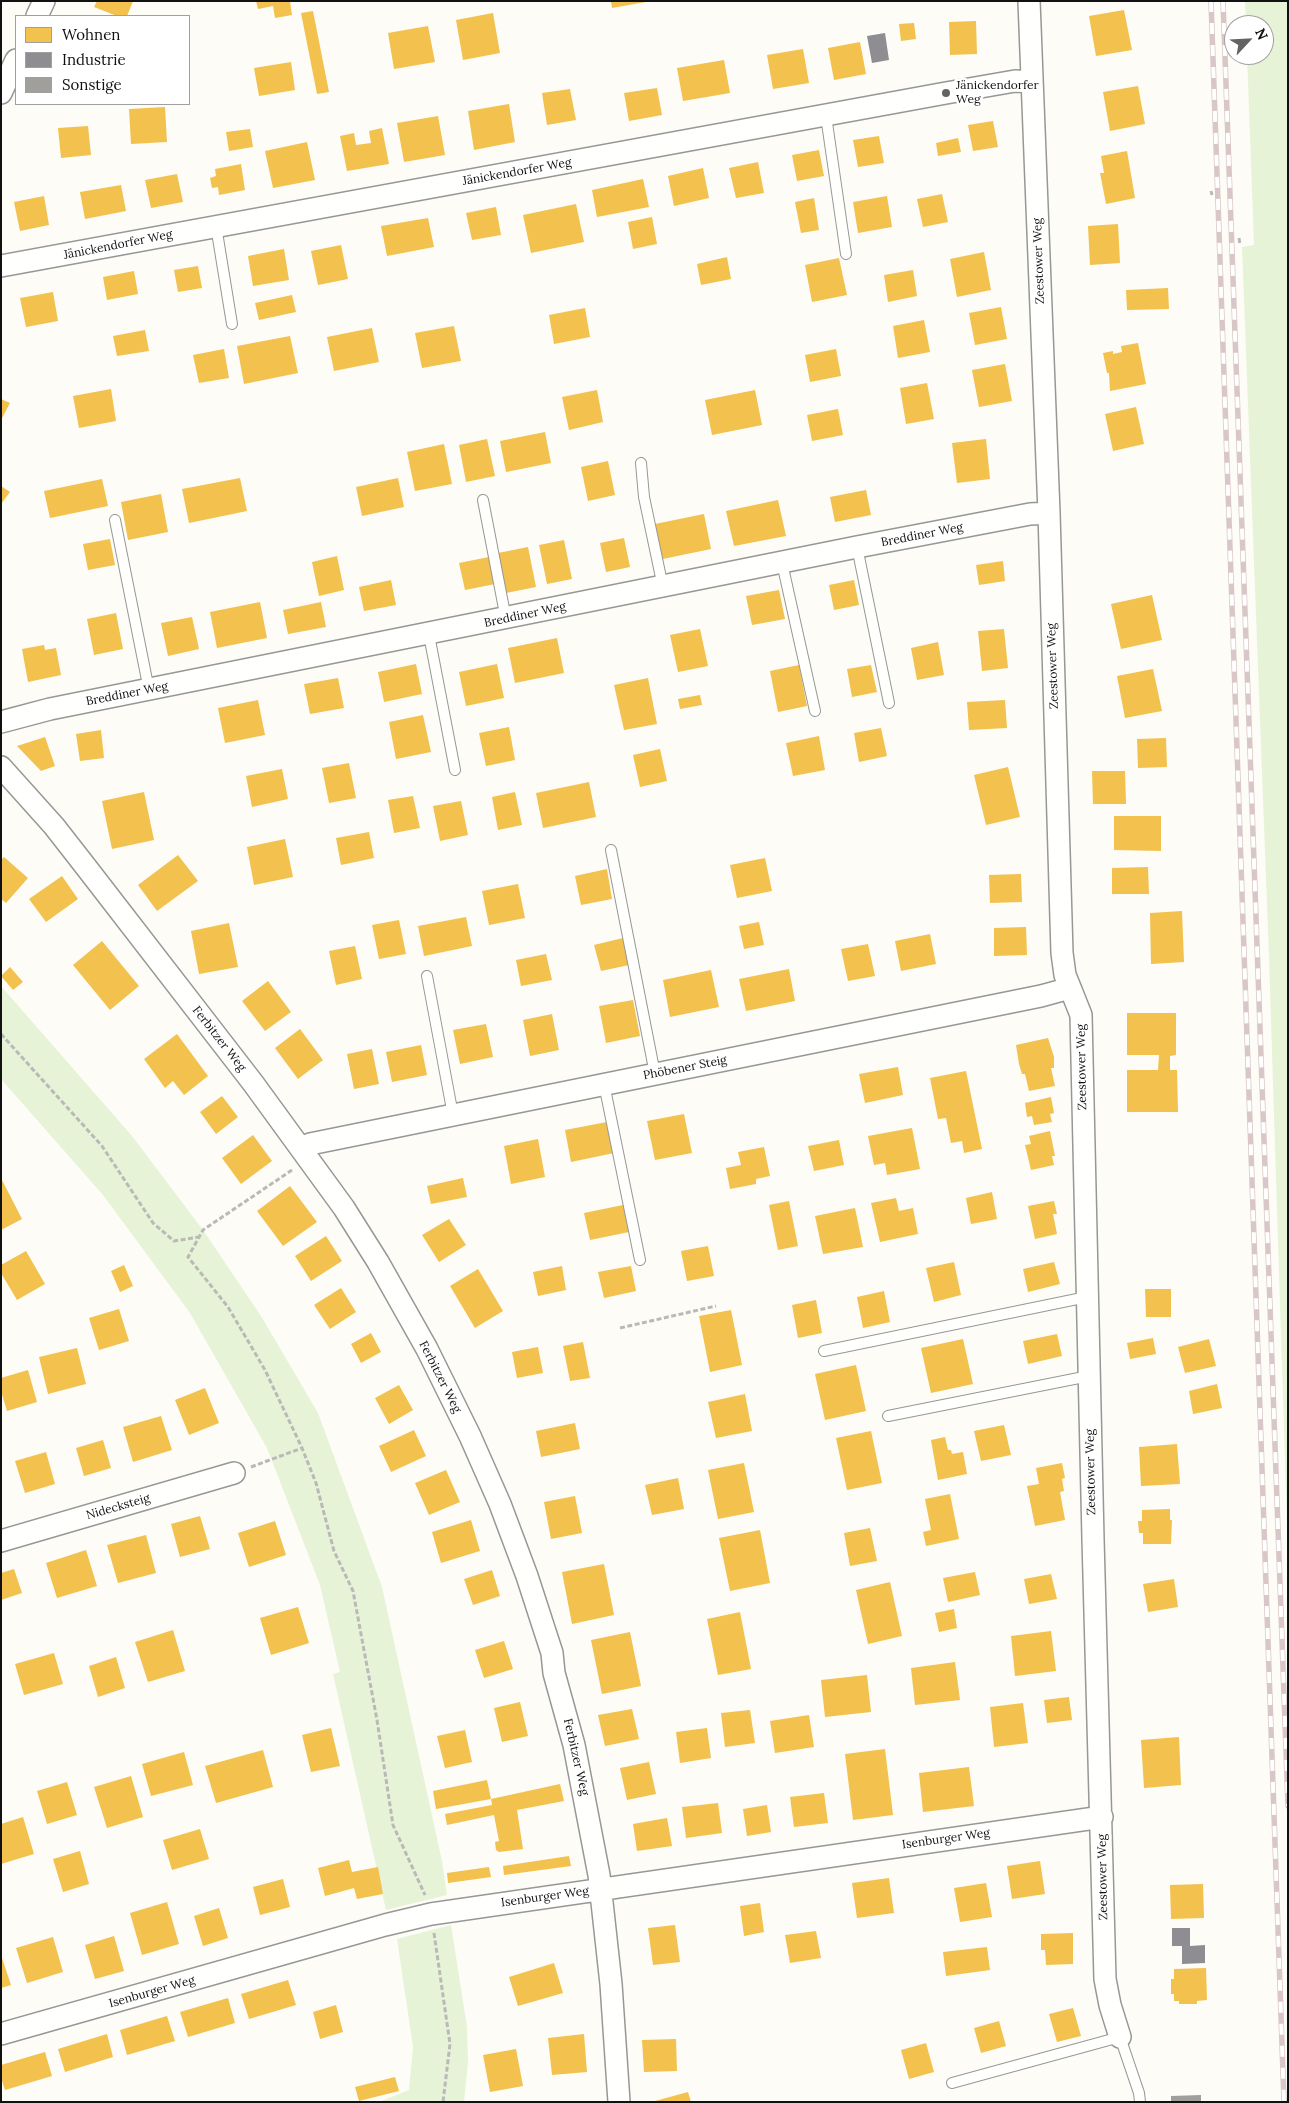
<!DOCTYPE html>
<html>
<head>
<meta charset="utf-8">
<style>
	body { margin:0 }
	#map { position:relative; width:1289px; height:2103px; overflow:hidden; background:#fdfcf7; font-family:Lora,serif }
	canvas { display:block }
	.frame { position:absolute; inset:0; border:2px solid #111; pointer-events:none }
	.legend { position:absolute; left:15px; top:15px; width:175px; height:90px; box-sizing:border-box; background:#fff; border:1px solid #a0a0a0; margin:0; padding:6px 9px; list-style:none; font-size:15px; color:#111 }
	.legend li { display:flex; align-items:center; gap:10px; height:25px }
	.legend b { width:25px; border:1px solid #a0a0a0 }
	.north { position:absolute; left:1224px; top:15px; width:50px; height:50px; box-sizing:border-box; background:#fff; border:1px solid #a0a0a0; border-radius:50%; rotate:65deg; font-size:14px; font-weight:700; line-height:20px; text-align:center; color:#111 }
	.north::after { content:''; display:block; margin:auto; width:18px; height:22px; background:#646362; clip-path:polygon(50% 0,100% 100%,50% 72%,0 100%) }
</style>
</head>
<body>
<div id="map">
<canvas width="1289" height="2103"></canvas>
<div class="frame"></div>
<ul class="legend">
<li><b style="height:14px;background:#f2c14e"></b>Wohnen</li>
<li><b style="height:14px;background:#8d8d92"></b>Industrie</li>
<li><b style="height:14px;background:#a19f9c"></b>Sonstige</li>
</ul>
<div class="north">N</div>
</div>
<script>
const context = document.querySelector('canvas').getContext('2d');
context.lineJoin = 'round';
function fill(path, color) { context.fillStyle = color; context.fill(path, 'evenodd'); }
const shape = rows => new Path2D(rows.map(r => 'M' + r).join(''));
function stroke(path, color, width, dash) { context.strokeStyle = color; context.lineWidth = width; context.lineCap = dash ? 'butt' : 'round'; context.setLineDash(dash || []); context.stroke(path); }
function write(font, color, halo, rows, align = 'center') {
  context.font = font + ' Lora,serif'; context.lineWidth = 5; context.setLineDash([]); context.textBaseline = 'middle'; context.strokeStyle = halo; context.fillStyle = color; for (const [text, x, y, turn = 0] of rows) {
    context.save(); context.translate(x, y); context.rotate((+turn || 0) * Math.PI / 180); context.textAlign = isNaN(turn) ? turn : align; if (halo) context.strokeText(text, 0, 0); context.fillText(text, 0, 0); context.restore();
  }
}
fill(shape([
	[1245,1,1288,1,1288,1556,1269,957,1242,247,1254,245,1247,55,1264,55,1264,25,1246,25],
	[1,986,132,1136,203,1230,261,1316,318,1413,382,1587,442,1861,447,1895,386,1910,333,1674,340,1672,320,1585,267,1448,190,1313,103,1195,1,1079],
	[451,1925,467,2027,468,2062,464,2102,379,2102,409,2090,413,2047,397,1939]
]), '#e7f3d7');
fill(shape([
	[97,1,133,1,127,16,117,16,94,7],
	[256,1,290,1,292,15,275,18,273,6,258,9],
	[611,1,646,1,646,2,612,8],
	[1124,10,1132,50,1096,56,1089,16],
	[313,11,329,92,317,94,301,13],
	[493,13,500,53,463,60,456,20],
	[976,21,977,54,950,55,949,22],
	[914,23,916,39,901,41,899,24],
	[428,26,435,62,394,69,388,33],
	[860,42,866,74,834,80,828,48],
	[803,49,809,83,773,89,767,55],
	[724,60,730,93,683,101,677,68],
	[291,62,295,90,259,96,254,68],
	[1138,86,1145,124,1110,131,1103,92],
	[657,88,662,115,629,121,624,93],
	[570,89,576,120,547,125,542,93],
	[509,104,515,142,474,150,468,111],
	[165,107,167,142,131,144,129,109],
	[438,116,445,155,404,162,397,123],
	[993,121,998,147,973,151,968,125],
	[88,126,91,155,61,158,58,128],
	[382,128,389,164,347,171,340,136,354,133,356,145,371,143,369,131],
	[250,129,253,147,229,151,226,132],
	[879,136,884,163,858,167,853,140],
	[958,138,961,152,938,156,936,143],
	[307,142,315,180,273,188,265,151],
	[819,150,824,176,797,181,792,155],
	[1127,151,1135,198,1106,204,1100,173,1104,173,1101,156],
	[758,162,764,193,736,198,729,168],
	[241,164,245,190,219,195,218,187,212,188,210,178,216,176,215,169],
	[703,168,709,198,674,206,668,176],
	[177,174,183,202,151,208,145,180],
	[643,179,649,207,597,217,592,190],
	[121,185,126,211,85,219,80,192],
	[942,194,948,222,923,227,917,199],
	[44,196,49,225,20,231,14,202],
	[887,196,892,227,858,233,853,202],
	[814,198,819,230,801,233,795,202],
	[576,204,584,242,531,253,523,215],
	[496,207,501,235,472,240,466,213],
	[652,217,657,244,633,249,628,222],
	[428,218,434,247,387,256,381,226],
	[1118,224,1120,263,1090,265,1088,226],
	[341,245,348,279,318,285,311,251],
	[284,249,289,280,253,286,248,256],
	[984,252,991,290,957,297,950,259],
	[727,257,731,279,701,285,697,264],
	[839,258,847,295,812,302,805,265],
	[198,266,202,288,178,292,174,270],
	[913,270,917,296,888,302,884,275],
	[134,271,138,294,107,300,103,277],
	[1168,288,1169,309,1127,310,1126,290],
	[53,292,58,321,26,327,20,298],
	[292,295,296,312,259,320,255,303],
	[1001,307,1007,339,975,345,969,313],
	[585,308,590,337,554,344,549,315],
	[924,320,930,352,898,358,893,326],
	[454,326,461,361,422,368,415,333],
	[372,328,379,362,334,371,327,337],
	[145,330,149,351,117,356,113,336],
	[290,336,298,373,244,384,237,346],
	[1138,343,1146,384,1110,391,1109,373,1107,373,1103,353,1113,351,1113,354,1122,352,1121,346],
	[224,349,229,378,199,383,193,355],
	[836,349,841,376,810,382,805,355],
	[1005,364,1012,401,979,407,972,370],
	[927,383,934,419,906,424,900,388],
	[111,389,116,421,79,428,73,396],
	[597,390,603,422,569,430,562,397],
	[755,390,762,425,712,435,705,400],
	[1,399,10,403,1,420],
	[1136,407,1144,444,1113,451,1105,414],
	[838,409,843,435,812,441,807,415],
	[545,432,551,463,506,472,500,441],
	[487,439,495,476,466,482,459,445],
	[986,439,990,479,957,483,952,443],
	[444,444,452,484,415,491,407,452],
	[608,461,615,495,588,501,581,467],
	[240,478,247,511,189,523,182,489],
	[398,478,404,507,362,516,356,487],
	[102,479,108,506,50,518,44,491],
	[1,486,10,492,1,504],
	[866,490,871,515,835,522,830,497],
	[161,494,168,532,128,540,121,502],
	[778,500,786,536,734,546,726,511],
	[704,514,711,549,658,560,650,525],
	[624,538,630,567,606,572,600,543],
	[110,539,115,565,88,570,83,544],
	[564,540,572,579,547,584,539,545],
	[528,547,536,587,506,593,498,553],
	[337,556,344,590,319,596,312,562],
	[489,557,495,584,465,590,459,563],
	[1003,561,1005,581,979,585,976,565],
	[391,580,396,605,364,611,359,587],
	[854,580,859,605,834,610,829,585],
	[779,590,785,619,752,625,746,596],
	[1152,595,1162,640,1121,649,1111,604],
	[260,602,267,638,217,648,210,612],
	[321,602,326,627,288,634,283,610],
	[116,613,123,649,94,655,87,619],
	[192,617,199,649,168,656,161,623],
	[700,629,708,666,678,672,670,635],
	[1004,629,1008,668,982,671,978,631],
	[557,638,564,673,515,683,508,648],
	[938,642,944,675,917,680,911,648],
	[44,645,45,650,56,648,61,675,28,682,22,649],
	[416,664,422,694,384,702,378,672],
	[497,664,504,698,466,706,459,672],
	[799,665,807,706,778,712,770,671],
	[871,665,877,692,852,697,847,669],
	[1153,669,1162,711,1125,718,1117,676],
	[338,678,344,708,310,714,304,684],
	[648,678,657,724,624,730,614,685],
	[700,695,702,705,680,709,678,699],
	[258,700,265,735,225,743,218,708],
	[1005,700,1007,728,969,730,967,702],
	[423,715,431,752,396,759,389,722],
	[509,727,515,760,486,766,479,733],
	[881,728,887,756,859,762,854,733],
	[101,730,104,758,80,761,76,734],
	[819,736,825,770,793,776,786,743],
	[45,737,55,766,41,771,17,746],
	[1166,738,1167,767,1138,768,1137,739],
	[660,749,667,781,640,787,633,755],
	[349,763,356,798,329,803,322,768],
	[1008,767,1020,817,986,825,974,775],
	[282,769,288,799,252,807,246,776],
	[1092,771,1125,771,1126,804,1093,804],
	[589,782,596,817,543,828,536,793],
	[144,792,154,840,112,849,102,801],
	[515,792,522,825,498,830,492,797],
	[413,796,420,828,394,833,388,800],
	[461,801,468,835,440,841,433,806],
	[1114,816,1161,816,1161,851,1114,850],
	[369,832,374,858,341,865,336,838],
	[285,839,293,877,254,885,247,847],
	[178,855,198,881,157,911,138,885],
	[4,857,28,878,6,903,1,899,1,860],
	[765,858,772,891,737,898,730,865],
	[1148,867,1149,894,1112,894,1112,868],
	[607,869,612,899,581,905,575,876],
	[1021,874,1022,902,990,903,989,875],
	[62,876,78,899,46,922,29,899],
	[518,884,525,918,489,925,482,891],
	[1182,911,1184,962,1151,964,1150,913],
	[466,917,472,946,424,956,418,926],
	[399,920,406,954,379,959,372,925],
	[759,922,764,945,744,949,739,926],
	[229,923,238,967,199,974,191,931],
	[1026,927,1027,955,994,956,994,928],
	[930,934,936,964,901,971,895,941],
	[623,938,629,965,601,971,594,945],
	[102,941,139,986,110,1010,73,965],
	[868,944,875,976,848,981,841,949],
	[355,946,362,979,336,985,329,951],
	[546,954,552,980,521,986,516,960],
	[10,967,23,982,13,990,1,976],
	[789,969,795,1001,746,1011,739,979],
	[711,970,719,1007,670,1017,663,980],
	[268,981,291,1012,265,1031,242,1001],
	[633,1000,640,1036,606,1043,599,1006],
	[1127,1013,1176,1013,1176,1055,1170,1056,1170,1070,1177,1070,1178,1112,1127,1112,1127,1070,1158,1070,1159,1055,1127,1055],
	[552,1014,559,1050,530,1056,523,1020],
	[486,1024,493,1057,460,1064,453,1030],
	[300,1029,323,1060,298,1079,275,1048],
	[177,1034,208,1076,184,1095,173,1081,165,1088,144,1059],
	[1048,1038,1054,1057,1054,1068,1051,1068,1055,1086,1029,1091,1025,1074,1022,1074,1019,1064,1016,1045],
	[421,1045,427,1075,392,1082,386,1052],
	[372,1049,379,1084,354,1089,347,1054],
	[898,1067,903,1095,865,1103,859,1074],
	[966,1071,982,1149,964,1153,962,1141,951,1143,946,1118,938,1119,930,1078],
	[222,1096,238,1117,216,1134,200,1112],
	[1051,1097,1054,1113,1050,1114,1052,1122,1034,1125,1032,1116,1027,1117,1025,1103],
	[684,1114,692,1153,655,1160,647,1121],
	[607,1122,614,1153,571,1162,565,1130],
	[912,1128,920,1169,887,1175,885,1163,874,1165,868,1136],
	[1050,1131,1055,1156,1052,1156,1054,1165,1031,1170,1025,1145,1031,1144,1029,1136],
	[253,1135,272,1161,241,1184,222,1158],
	[538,1139,545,1177,511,1184,504,1146],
	[839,1140,844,1165,814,1171,808,1146],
	[764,1147,770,1176,756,1179,756,1184,730,1189,726,1168,741,1165,738,1152],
	[1,1178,22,1219,1,1230],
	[463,1178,467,1197,431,1204,427,1186],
	[290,1186,317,1222,283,1246,257,1211],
	[992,1192,997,1219,971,1224,966,1198],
	[896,1198,899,1211,913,1208,918,1234,880,1242,871,1203],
	[789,1201,798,1246,778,1250,769,1205],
	[1054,1201,1057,1214,1053,1214,1057,1234,1035,1239,1028,1206],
	[623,1205,629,1232,590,1240,584,1213],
	[855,1208,863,1247,823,1254,815,1216],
	[449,1219,466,1245,439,1262,422,1235],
	[326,1236,342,1261,311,1281,295,1256],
	[708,1246,714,1276,687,1281,681,1251],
	[26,1251,45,1284,17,1300,1,1273,1,1265],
	[954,1262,961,1295,934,1302,926,1268],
	[1054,1262,1060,1284,1028,1292,1023,1269],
	[124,1265,133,1286,120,1292,111,1271],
	[562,1266,566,1290,538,1296,533,1272],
	[631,1266,636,1291,604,1298,598,1272],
	[478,1269,503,1311,475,1328,450,1286],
	[341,1288,356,1312,330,1329,314,1305],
	[1145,1289,1171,1289,1171,1317,1146,1317],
	[884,1291,890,1322,863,1328,857,1297],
	[816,1300,822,1333,798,1338,792,1305],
	[119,1309,129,1341,99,1350,89,1318],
	[731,1310,742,1365,710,1372,699,1316],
	[371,1333,381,1352,361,1363,351,1344],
	[1057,1334,1062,1356,1028,1364,1023,1341],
	[1153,1338,1156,1354,1130,1359,1127,1343],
	[963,1339,973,1384,931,1393,921,1348],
	[1209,1339,1216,1366,1185,1373,1178,1347],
	[583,1342,590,1378,570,1381,563,1346],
	[538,1347,543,1373,517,1378,512,1352],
	[77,1348,86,1384,48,1394,39,1357],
	[856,1365,866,1411,825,1420,815,1374],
	[28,1370,37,1402,7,1411,1,1391,1,1378],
	[1217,1384,1222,1408,1193,1414,1189,1391],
	[399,1385,413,1410,389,1424,375,1398],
	[205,1388,219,1423,189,1435,175,1400],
	[745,1394,752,1431,716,1438,708,1402],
	[161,1416,172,1450,133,1462,123,1427],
	[575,1423,580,1449,541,1457,536,1431],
	[1004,1425,1011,1455,981,1461,974,1431],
	[414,1430,426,1456,391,1472,379,1446],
	[871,1431,882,1483,847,1490,836,1438],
	[945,1437,948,1450,951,1450,952,1454,963,1452,967,1474,938,1480,931,1440],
	[103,1440,111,1468,84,1476,76,1448],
	[1177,1444,1180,1484,1141,1486,1139,1447],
	[46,1452,55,1484,25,1493,15,1461],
	[744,1463,754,1512,718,1519,708,1470],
	[1062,1463,1065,1478,1062,1479,1064,1491,1060,1492,1065,1520,1035,1526,1027,1486,1039,1484,1036,1468],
	[446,1470,460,1502,429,1515,415,1483],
	[678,1478,684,1509,652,1515,645,1485],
	[950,1494,959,1539,926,1546,923,1532,931,1530,925,1499],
	[575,1496,582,1533,551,1539,544,1502],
	[1170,1509,1170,1520,1172,1520,1171,1544,1143,1544,1143,1533,1139,1533,1138,1521,1142,1521,1142,1510],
	[200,1516,210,1549,180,1557,171,1524],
	[471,1520,480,1551,441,1563,432,1532],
	[275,1521,286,1555,249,1567,238,1533],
	[870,1528,877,1561,850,1566,844,1533],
	[760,1530,770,1583,730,1591,719,1538],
	[146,1535,156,1573,118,1583,107,1545],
	[86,1550,97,1586,57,1598,46,1563],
	[604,1564,614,1615,572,1624,562,1572],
	[14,1569,22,1593,1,1600,1,1573],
	[492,1570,500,1596,473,1605,464,1579],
	[975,1572,980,1595,948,1602,943,1578],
	[1051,1574,1057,1599,1029,1604,1024,1579],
	[1174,1579,1178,1607,1148,1612,1143,1584],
	[890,1582,902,1636,868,1644,856,1590],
	[298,1607,309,1643,271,1655,260,1618],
	[954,1609,957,1628,939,1632,935,1613],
	[740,1612,751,1669,718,1675,707,1619],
	[173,1630,185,1671,148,1682,135,1642],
	[1051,1631,1056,1671,1015,1676,1011,1636],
	[630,1632,641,1686,602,1694,591,1640],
	[504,1641,513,1669,484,1678,475,1650],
	[54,1653,63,1684,24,1695,15,1664],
	[116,1657,125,1688,98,1697,89,1666],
	[955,1662,960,1700,915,1705,911,1668],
	[867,1675,871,1712,825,1717,821,1680],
	[1069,1697,1072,1720,1047,1723,1044,1700],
	[520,1702,528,1736,502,1742,494,1708],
	[1023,1703,1028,1743,994,1747,990,1707],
	[632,1709,639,1739,605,1746,598,1715],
	[750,1710,755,1743,725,1747,721,1713],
	[809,1715,814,1747,775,1753,770,1721],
	[331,1728,340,1766,311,1772,302,1735],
	[707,1728,711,1758,680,1763,676,1732],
	[465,1730,472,1762,445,1768,437,1736],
	[1179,1737,1181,1785,1144,1788,1141,1740],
	[885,1749,893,1815,853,1820,845,1754],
	[263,1750,273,1787,216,1803,205,1766],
	[184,1752,193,1785,151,1796,142,1764],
	[649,1762,656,1794,627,1800,620,1768],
	[969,1767,974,1806,923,1812,919,1773],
	[131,1776,143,1817,107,1828,94,1787],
	[487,1780,491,1799,436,1809,433,1791],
	[67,1782,77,1815,47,1824,37,1791],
	[560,1784,564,1801,517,1810,523,1849,499,1852,496,1850,495,1842,499,1841,494,1815,447,1825,445,1814,492,1805,491,1799],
	[824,1793,828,1823,794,1827,790,1797],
	[718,1803,722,1833,686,1838,682,1807],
	[767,1805,771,1832,747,1836,743,1809],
	[23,1817,34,1854,1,1864,1,1824],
	[667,1818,672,1846,637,1851,633,1824],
	[200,1829,209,1859,172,1870,163,1840],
	[80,1851,89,1884,63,1892,53,1859],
	[569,1856,571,1866,504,1875,503,1866],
	[349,1860,352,1872,378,1867,383,1894,357,1899,354,1888,325,1896,318,1868],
	[1040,1861,1045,1894,1012,1899,1007,1866],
	[489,1867,491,1877,448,1883,447,1873],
	[889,1878,894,1913,857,1918,852,1883],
	[283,1879,290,1907,260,1915,253,1887],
	[986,1883,992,1917,960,1922,954,1888],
	[1203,1884,1204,1918,1171,1919,1170,1885],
	[167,1902,179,1944,142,1955,130,1913],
	[760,1903,764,1932,744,1936,740,1906],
	[219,1908,228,1938,203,1946,194,1916],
	[675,1925,680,1962,653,1965,648,1928],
	[816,1931,821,1958,790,1963,785,1935],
	[1073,1933,1073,1964,1046,1965,1045,1950,1041,1950,1041,1934],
	[114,1936,124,1971,95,1979,85,1945],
	[53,1937,63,1972,27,1983,16,1948],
	[987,1947,990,1970,946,1976,943,1952],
	[1,1955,11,1985,1,1988],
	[554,1963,563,1993,518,2006,509,1977],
	[1206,1968,1207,2000,1197,2001,1197,2004,1179,2004,1179,2001,1174,2001,1174,1994,1171,1994,1171,1979,1174,1979,1174,1969],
	[288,1980,296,2005,249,2019,241,1994],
	[228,1998,235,2023,188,2037,180,2012],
	[336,2005,343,2032,320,2039,313,2012],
	[1073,2008,1081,2036,1057,2042,1049,2014],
	[167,2016,175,2041,127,2055,120,2030],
	[999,2021,1006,2046,981,2053,974,2028],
	[107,2034,113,2057,65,2072,58,2049],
	[584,2034,587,2072,552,2075,548,2038],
	[676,2039,677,2071,644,2072,642,2040],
	[926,2043,934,2072,909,2079,901,2050],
	[516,2049,523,2086,490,2092,483,2055],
	[45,2052,52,2076,5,2090,1,2078,1,2065],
	[395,2077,399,2091,359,2101,355,2087],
	[688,2092,691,2102,655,2102,655,2101]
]), '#f2c14e');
fill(shape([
	[885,33,889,60,872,63,867,36],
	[1172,1928,1190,1928,1190,1946,1205,1945,1205,1963,1182,1964,1182,1946,1172,1946]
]), '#8d8d92');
fill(shape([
	[1201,2095,1201,2102,1171,2102,1171,2096]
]), '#a19f9c');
const service = shape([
	[826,116,846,254],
	[216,226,232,324],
	[641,463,644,497,663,587],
	[483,500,506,619],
	[115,520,149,690],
	[857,547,889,703],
	[782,563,815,711],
	[429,635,455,770],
	[611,850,655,1074],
	[427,976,453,1115],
	[604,1084,640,1260],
	[824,1351,1087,1297],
	[888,1416,1089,1376],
	[952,2083,1120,2037,1139,2093,1140,2102]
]);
const minor = shape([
	[1029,1,1049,513,1062,953,1065,975,1081,1015,1093,1539,1105,1979,1110,2005,1120,2037],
	[37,16,44,1],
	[1,93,16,60],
	[1,266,946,93,1015,81,1032,82],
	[1,722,50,709,857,547,1030,514,1049,513],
	[1,767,54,826,86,867,253,1083,344,1208,378,1262,427,1349,470,1436,500,1504,527,1576,552,1653,554,1673,574,1745,599,1875,611,1984,619,2102],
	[302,1150,310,1144,1041,996,1070,988],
	[1,1541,234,1473],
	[1,2034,385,1925,431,1914,1102,1817]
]);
stroke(service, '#979795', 12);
stroke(minor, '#979795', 24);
stroke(shape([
	[1211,191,1212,195],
	[1239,238,1240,245],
	[1,1034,102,1146,153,1223,174,1241,199,1237],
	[292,1170,203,1230,188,1257,228,1307,265,1370,302,1448,316,1483,334,1551,353,1591,377,1720,393,1825,425,1895],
	[620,1328,716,1306],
	[251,1467,302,1448],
	[434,1933,450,2044,443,2102]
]), '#b9b9b8', 3, [5, 2.5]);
stroke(service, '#fffffe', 10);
stroke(minor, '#fffffe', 21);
const rail = shape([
	[1211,1,1284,2102],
	[1223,1,1288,1806]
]);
stroke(rail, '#d9c6c7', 5.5);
stroke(rail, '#fff', 4, [11]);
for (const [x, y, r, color] of [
	[946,93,5,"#646362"]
]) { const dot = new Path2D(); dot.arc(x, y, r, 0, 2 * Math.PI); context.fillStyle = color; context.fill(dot); stroke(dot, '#fff', 2); }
write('12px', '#111', '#fff', [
	["Jänickendorfer",956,86],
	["Weg",956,100]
], 'left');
write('12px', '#111', '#fff', [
	["Jänickendorfer Weg",517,172,-10],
	["Jänickendorfer Weg",118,245,-11],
	["Zeestower Weg",1039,261,-92],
	["Breddiner Weg",922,535,-11],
	["Breddiner Weg",525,615,-12],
	["Zeestower Weg",1053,666,-92],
	["Breddiner Weg",127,694,-11],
	["Ferbitzer Weg",219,1039,52],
	["Zeestower Weg",1082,1067,-91],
	["Phöbener Steig",685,1068,-11],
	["Ferbitzer Weg",440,1377,63],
	["Zeestower Weg",1091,1472,-91],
	["Nidecksteig",118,1507,-16],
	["Ferbitzer Weg",576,1757,77],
	["Isenburger Weg",946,1839,-8],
	["Zeestower Weg",1103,1877,-91],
	["Isenburger Weg",545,1897,-8],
	["Isenburger Weg",152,1992,-16]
]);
</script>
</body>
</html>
